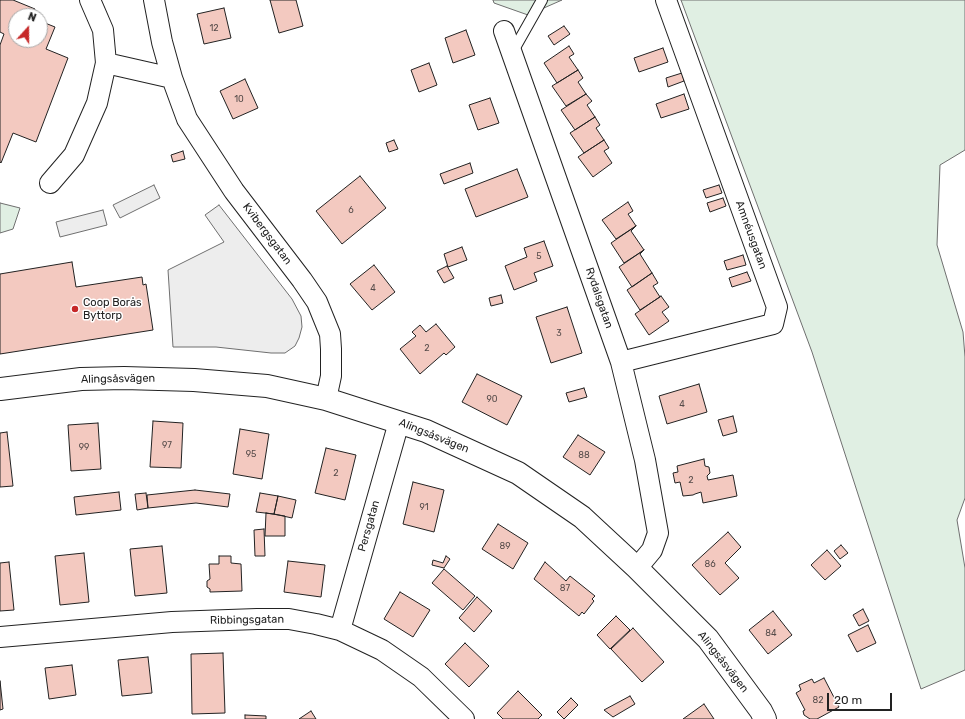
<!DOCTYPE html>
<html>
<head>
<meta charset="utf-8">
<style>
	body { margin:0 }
	#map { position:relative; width:965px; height:719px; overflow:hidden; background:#fff; font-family:Rubik,sans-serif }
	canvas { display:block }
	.north { position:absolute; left:8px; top:8px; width:40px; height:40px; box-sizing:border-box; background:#fff; border:1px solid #a7a7a7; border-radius:50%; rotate:21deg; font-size:11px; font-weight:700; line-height:16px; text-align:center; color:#222 }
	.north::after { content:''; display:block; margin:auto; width:14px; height:18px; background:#c62828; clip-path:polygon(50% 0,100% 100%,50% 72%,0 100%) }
	.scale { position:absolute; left:827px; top:693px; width:65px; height:18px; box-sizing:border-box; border:2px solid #222; border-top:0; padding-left:5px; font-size:12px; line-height:14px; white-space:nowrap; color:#222; -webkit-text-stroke:3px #fff; paint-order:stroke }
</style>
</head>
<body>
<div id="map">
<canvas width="965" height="719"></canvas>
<div class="north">N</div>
<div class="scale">20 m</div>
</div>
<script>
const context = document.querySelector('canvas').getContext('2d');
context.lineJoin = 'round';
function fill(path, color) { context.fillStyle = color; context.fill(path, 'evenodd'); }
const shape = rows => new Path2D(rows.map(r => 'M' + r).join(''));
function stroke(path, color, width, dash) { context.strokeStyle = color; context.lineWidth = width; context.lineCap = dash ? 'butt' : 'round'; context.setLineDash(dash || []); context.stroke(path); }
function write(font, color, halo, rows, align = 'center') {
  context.font = font + ' Rubik,sans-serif'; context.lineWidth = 3; context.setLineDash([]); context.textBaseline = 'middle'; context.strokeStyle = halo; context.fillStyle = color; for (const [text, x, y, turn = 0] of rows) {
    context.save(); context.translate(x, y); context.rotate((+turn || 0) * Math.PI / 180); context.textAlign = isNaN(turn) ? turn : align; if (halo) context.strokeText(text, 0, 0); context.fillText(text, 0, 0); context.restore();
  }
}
const green = shape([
	[493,0,562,0,528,15,494,3,493,0],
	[681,0,965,0,965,150,940,165,937,245,963,332,965,357,965,498,957,520,965,568,965,670,921,689,812,352,681,0],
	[0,203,20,208,13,229,0,233,0,203]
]);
fill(green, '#e0efe3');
stroke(green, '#6f6f6f', 1);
const parking = shape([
	[154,185,160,198,120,218,113,205,154,185],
	[219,205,292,299,301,316,302,327,299,338,295,346,285,353,271,353,216,347,173,347,168,270,224,242,205,215,219,205],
	[103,210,107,225,60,237,56,222,103,210]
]);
fill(parking, '#ededed');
stroke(parking, '#6f6f6f', 1);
const building = shape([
	[0,0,13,0,35,9,32,16,16,16,16,40,40,40,40,21,55,27,46,49,68,58,36,142,13,133,1,163,0,162,0,45,4,34,0,32,0,0],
	[270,0,296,0,303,26,279,33,270,0],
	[224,8,231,38,204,44,197,14,224,8],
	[564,26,570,34,554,45,548,36,564,26],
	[466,30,475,55,453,63,445,38,466,30],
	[569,46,574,54,569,57,578,70,557,83,544,63,569,46],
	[663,48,668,62,639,72,634,58,663,48],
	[429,63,437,85,419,92,411,70,429,63],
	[578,70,583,78,578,82,586,94,566,106,552,86,578,70],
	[682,73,684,81,668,87,666,78,682,73],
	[245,79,258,108,233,119,220,91,245,79],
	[586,94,592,101,587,105,595,117,575,130,561,110,586,94],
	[684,94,689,109,661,118,656,104,684,94],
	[490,98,499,123,478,130,469,105,490,98],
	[595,117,600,125,596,128,604,140,584,153,570,133,595,117],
	[394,140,398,149,389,152,386,143,394,140],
	[604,140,609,148,604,151,612,163,593,177,578,157,604,140],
	[183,151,185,159,173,162,171,155,183,151],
	[470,163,473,173,444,184,440,174,470,163],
	[517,169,528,197,476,217,465,189,517,169],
	[360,176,386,208,342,244,316,211,360,176],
	[719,185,722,193,706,198,703,190,719,185],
	[723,198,726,206,710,212,707,203,723,198],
	[628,202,633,211,628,214,636,226,616,239,602,220,628,202],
	[636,226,631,231,644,250,624,263,611,243,636,226],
	[544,241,553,266,534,273,537,281,514,290,505,266,527,257,524,248,544,241],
	[462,247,467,260,448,267,444,254,462,247],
	[644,250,640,254,652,273,632,287,619,267,644,250],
	[743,255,746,265,727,270,724,261,743,255],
	[72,262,76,287,142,277,143,285,146,284,153,330,0,354,0,274,72,262],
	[374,265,395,292,372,310,350,284,374,265],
	[447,266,454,278,444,283,437,271,447,266],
	[747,272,751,281,732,287,729,278,747,272],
	[652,273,658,283,653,286,660,297,640,310,627,290,652,273],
	[501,295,503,303,491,306,489,298,501,295],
	[661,296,669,307,662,312,669,321,649,335,635,314,661,296],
	[567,307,582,353,551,363,536,317,567,307],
	[436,324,455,347,446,355,444,353,420,374,400,349,416,336,412,332,420,325,426,332,436,324],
	[477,374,522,396,507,425,462,402,477,374],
	[699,384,707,412,667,424,659,396,699,384],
	[584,388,587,397,569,402,566,393,584,388],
	[733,416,737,432,723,436,718,420,733,416],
	[153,421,183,423,181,468,150,467,153,421],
	[98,423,101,469,71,471,68,425,98,423],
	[240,429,269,434,262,479,233,474,240,429],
	[7,432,13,486,0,487,0,433,7,432],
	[578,435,605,452,590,475,563,457,578,435],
	[326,448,356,455,345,500,315,493,326,448],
	[704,459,705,466,709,467,710,473,707,476,708,480,733,475,737,496,703,503,701,492,695,494,693,495,683,496,680,482,675,483,673,473,678,472,677,466,704,459],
	[413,482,444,490,434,532,403,524,413,482],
	[195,490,230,494,228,507,196,503,148,508,147,495,195,490],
	[119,492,121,510,76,515,74,497,119,492],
	[146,493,148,508,137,510,135,494,146,493],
	[260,493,278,496,274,514,256,512,260,493],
	[278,496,296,500,292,518,274,514,278,496],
	[266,513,285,516,285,536,265,536,266,513],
	[498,524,528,543,513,569,482,549,498,524],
	[264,529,265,556,255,556,254,530,264,529],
	[728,532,741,547,725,563,739,578,720,595,692,565,728,532],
	[841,545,848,553,840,559,834,551,841,545],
	[162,546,167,593,135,596,130,549,162,546],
	[827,550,841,566,825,580,811,565,827,550],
	[84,553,89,602,60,605,55,556,84,553],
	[219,556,231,556,231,563,241,564,242,591,210,592,210,589,207,587,207,581,210,579,209,564,219,564,219,556],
	[446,556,450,559,444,568,432,565,433,560,443,563,446,556],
	[288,561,325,565,321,597,284,592,288,561],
	[9,562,14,610,0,611,0,563,9,562],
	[545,562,566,581,570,576,595,596,592,599,594,601,584,614,582,612,579,616,534,579,545,562],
	[444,569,475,596,463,610,432,583,444,569],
	[400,592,430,610,413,637,384,619,400,592],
	[477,597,492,611,474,632,459,618,477,597],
	[863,609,869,621,859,626,853,615,863,609],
	[773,611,792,635,768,654,749,630,773,611],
	[616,616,630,630,610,649,597,635,616,616],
	[868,625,876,643,857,652,848,635,868,625],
	[633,628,664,662,642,682,611,649,633,628],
	[465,643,489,666,469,687,445,664,465,643],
	[223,653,225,713,192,714,191,654,223,653],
	[148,657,152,693,122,696,118,660,148,657],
	[72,665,76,695,49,699,45,668,72,665],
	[824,678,839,707,817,719,810,719,804,715,803,711,805,710,796,693,801,690,799,685,812,679,814,683,824,678],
	[0,681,3,709,0,710,0,681],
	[518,691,542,715,538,719,503,719,497,713,518,691],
	[630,696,635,704,613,717,604,710,630,696],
	[571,698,578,705,564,719,557,712,571,698],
	[704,704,714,719,683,719,704,704],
	[311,711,316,719,299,719,311,711],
	[245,715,266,716,266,719,245,719,245,715]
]);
fill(building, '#f3c9c0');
stroke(building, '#222', 1);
const lane = shape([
	[512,53,542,0]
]);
const street = shape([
	[90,0,103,30,106,63,172,78],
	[154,0,162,42,172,78,187,119,234,191,302,280,317,302,330,334,331,349,331,376,326,399],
	[504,31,621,362,645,460,658,533,652,550,637,568],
	[50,183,74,155,97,103,106,63],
	[621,362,773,324,777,307,666,0],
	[340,630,399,422],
	[0,637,172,622,257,619,289,619,316,624,340,630,382,650,421,677,464,719]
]);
const secondary = shape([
	[0,389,81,379,124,378,194,380,267,386,326,399,426,431,518,473,582,517,637,568,708,639,761,711,765,719]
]);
stroke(lane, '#222', 12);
stroke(street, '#222', 22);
stroke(secondary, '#222', 24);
stroke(lane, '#fff', 10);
stroke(street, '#fff', 20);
stroke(secondary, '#fff', 22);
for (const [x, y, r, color] of [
	[75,309,4,"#c62828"]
]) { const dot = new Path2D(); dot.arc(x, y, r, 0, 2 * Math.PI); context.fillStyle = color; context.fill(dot); stroke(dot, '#fff', 1.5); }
write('9px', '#564c4a', null, [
	["12",214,28],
	["10",239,99],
	["6",351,210],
	["5",539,256],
	["4",373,288],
	["3",559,333],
	["2",427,348],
	["90",492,399],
	["4",682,404],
	["97",167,445],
	["99",84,447],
	["95",251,454],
	["88",584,455],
	["2",336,473],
	["2",691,480],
	["91",424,507],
	["89",505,546],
	["86",710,564],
	["87",565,588],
	["84",771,633],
	["82",818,700]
]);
write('11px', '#222', '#fff', [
	["Kvibergsgatan",267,234,53],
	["Amnéusgatan",751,235,70],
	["Rydalsgatan",599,298,71],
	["Alingsåsvägen",118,379,-1],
	["Alingsåsvägen",434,436,22],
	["Persgatan",369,526,-74],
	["Ribbingsgatan",247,620,-1],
	["Alingsåsvägen",723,662,52]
]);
write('11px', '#222', '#fff', [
	["Coop Borås",83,303],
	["Byttorp",83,316]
], 'left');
</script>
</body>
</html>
